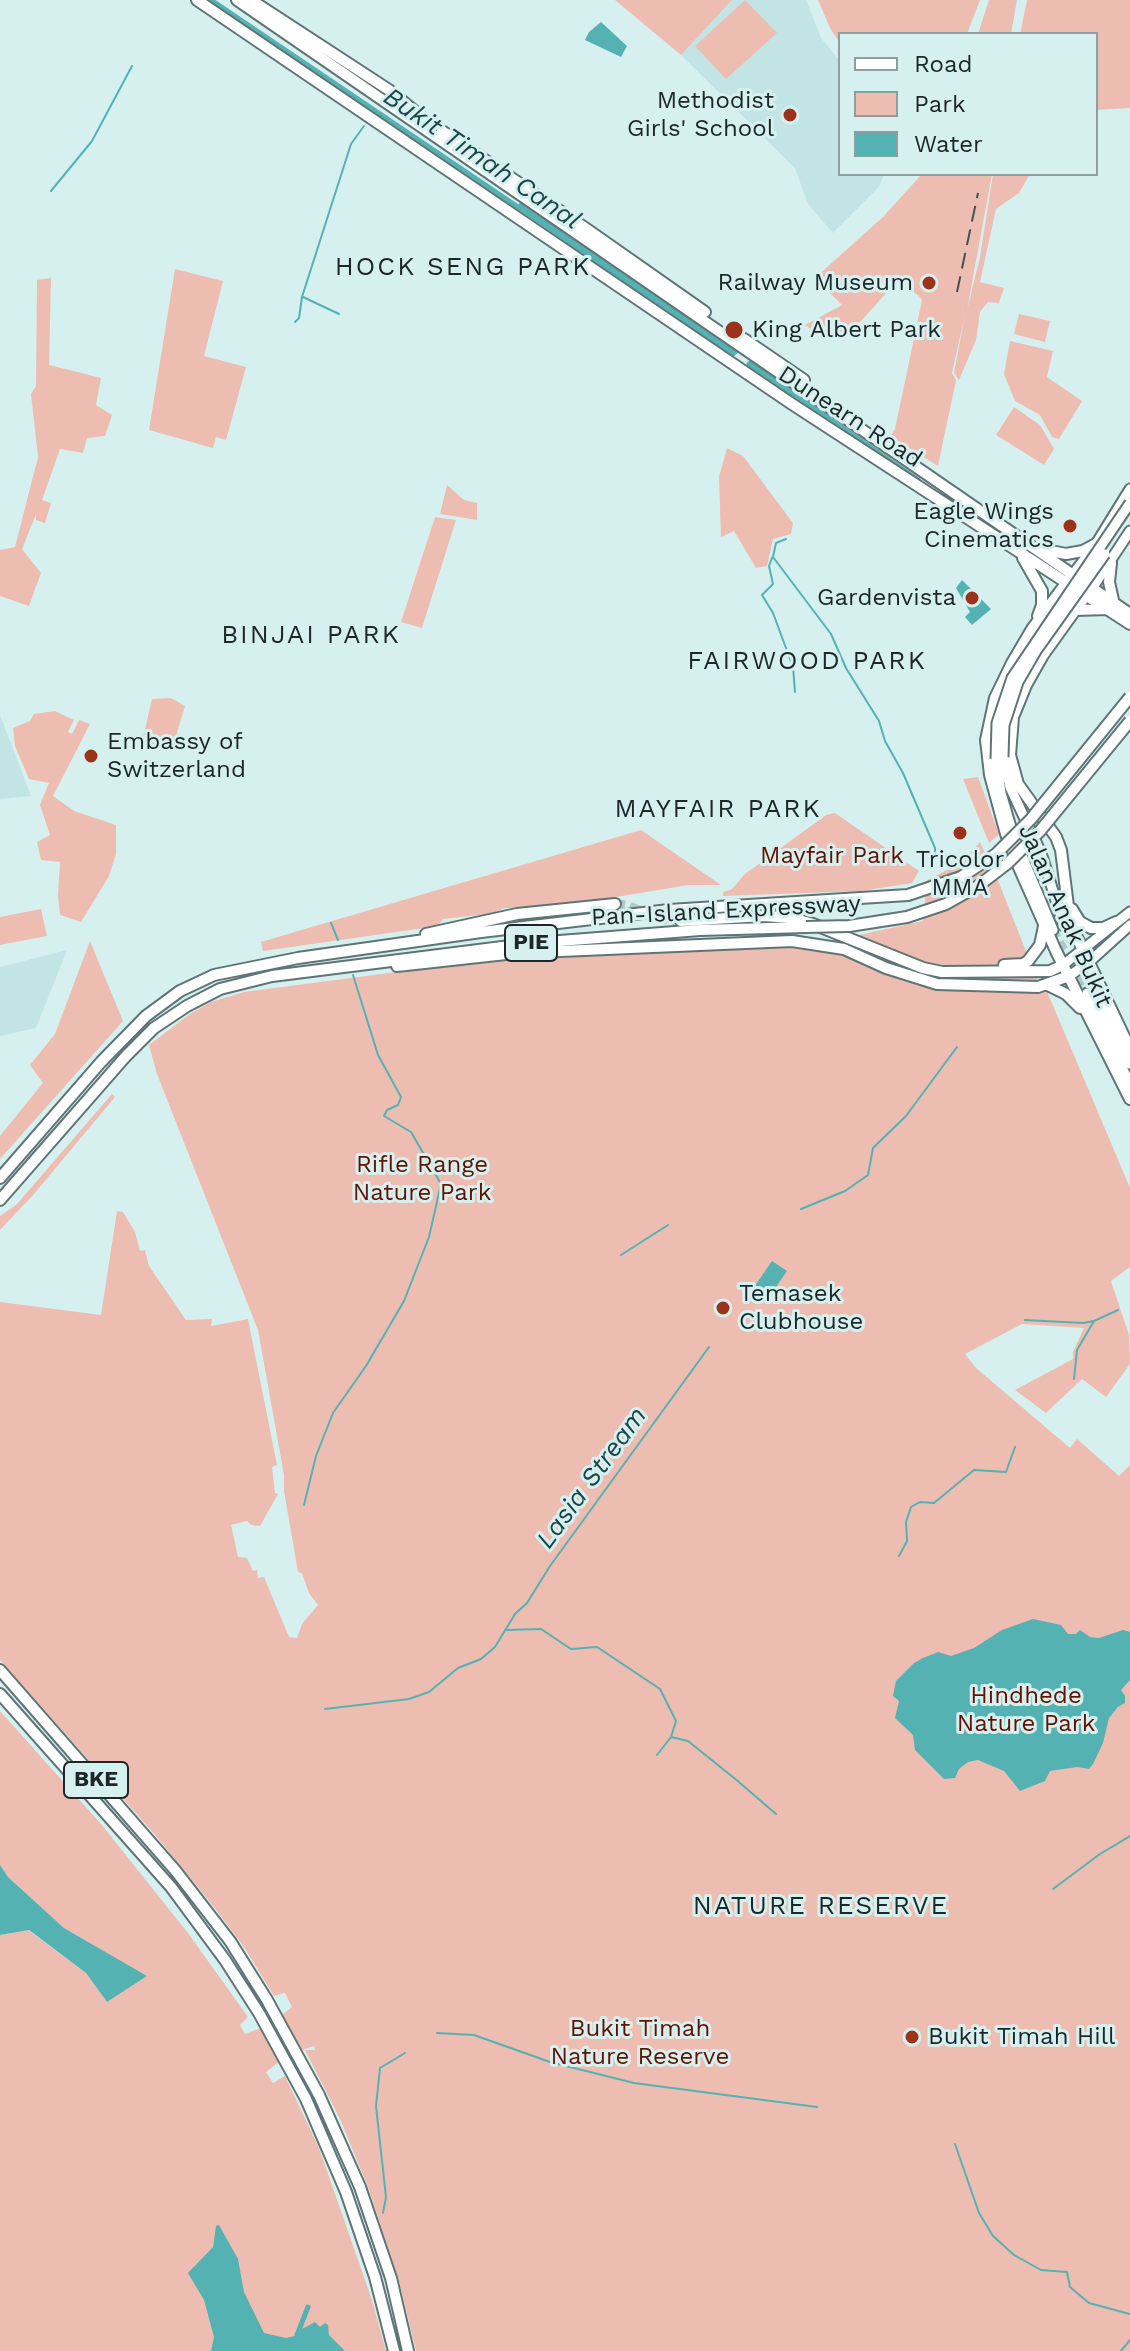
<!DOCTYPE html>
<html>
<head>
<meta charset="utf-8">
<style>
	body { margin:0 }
	#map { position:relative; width:1130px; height:2351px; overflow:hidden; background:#d6f0f0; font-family:"Work Sans",sans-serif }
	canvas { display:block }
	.legend { position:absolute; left:838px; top:32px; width:260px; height:144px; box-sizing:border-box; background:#d6f0f0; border:2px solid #8ca0a0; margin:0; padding:10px 14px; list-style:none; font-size:24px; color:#1d2727 }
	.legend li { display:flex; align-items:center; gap:16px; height:40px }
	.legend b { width:40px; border:2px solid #8ca0a0 }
</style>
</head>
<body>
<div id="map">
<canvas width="1130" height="2351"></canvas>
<ul class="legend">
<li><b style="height:10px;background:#fff"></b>Road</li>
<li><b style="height:22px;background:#eebdb1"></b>Park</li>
<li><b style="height:22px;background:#55b2b3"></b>Water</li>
</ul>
</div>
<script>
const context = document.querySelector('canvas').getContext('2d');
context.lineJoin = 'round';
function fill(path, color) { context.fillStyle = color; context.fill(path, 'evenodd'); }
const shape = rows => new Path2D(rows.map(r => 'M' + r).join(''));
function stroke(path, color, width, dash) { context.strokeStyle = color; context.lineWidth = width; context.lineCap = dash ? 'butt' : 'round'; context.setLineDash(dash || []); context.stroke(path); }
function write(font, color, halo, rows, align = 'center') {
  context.font = font + ' "Work Sans",sans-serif'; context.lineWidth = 6; context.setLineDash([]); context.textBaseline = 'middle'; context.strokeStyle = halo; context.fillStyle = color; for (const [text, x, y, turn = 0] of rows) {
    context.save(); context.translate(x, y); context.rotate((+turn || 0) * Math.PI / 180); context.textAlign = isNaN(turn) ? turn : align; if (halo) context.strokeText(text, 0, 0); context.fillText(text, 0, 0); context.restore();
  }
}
fill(shape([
	[732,0,806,0,821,38,840,61,840,174,884,174,879,187,833,233,808,204,795,168,681,55],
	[0,715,31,796,0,799],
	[67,950,36,1028,0,1036,0,967]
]), '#c2e4e4');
fill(shape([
	[615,0,732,0,681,55],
	[745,0,777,33,726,79,695,46],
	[818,0,980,0,967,34,840,34,840,43,830,28],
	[989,0,1017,0,1011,34,978,34],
	[1027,0,1130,0,1130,108,1096,110,1096,34,1020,34],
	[922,174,992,174,967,310,980,257,993,174,1030,174,1019,193,996,209,980,282,1004,288,999,303,988,302,980,312,976,340,959,380,954,373,965,315,952,373,956,380,938,466,890,436,895,429,922,300,919,296,898,280,843,341,827,329,819,335,805,325,842,305,815,278,883,217],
	[175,269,223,281,204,356,246,367,226,440,216,437,213,448,149,430],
	[51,278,49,365,101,378,96,405,112,415,105,436,87,438,83,453,60,449,42,500,51,503,45,523,36,520,36,514,22,549,41,573,29,606,0,596,0,550,15,547,38,457,31,394,36,386,37,280],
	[1019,314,1050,321,1045,342,1014,334],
	[1010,341,1053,351,1047,377,1082,401,1059,439,1052,437,1040,415,1015,401,1004,374],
	[1014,407,1040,425,1054,449,1044,465,996,435],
	[727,448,743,456,793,523,791,534,773,539,767,566,756,568,734,531,721,537,719,477],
	[447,485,464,500,477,503,477,520,440,514],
	[435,517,456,520,422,628,401,622],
	[171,698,185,706,172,749,164,752,143,738,152,699],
	[55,711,74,720,68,732,72,734,79,720,90,724,53,796,74,811,116,825,116,854,109,876,81,922,60,915,58,895,60,862,41,860,37,842,50,835,40,805,49,783,29,779,15,746,13,728,30,721,34,714],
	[978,777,999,834,989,843,963,779],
	[835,813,919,871,912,883,861,891,723,896,723,892,732,889,745,874,826,815],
	[641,830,721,885,689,885,555,907,505,908,488,914,443,919,438,926,263,951,261,942],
	[980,842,999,883,1041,989,1046,989,1130,1188,1130,1267,1111,1281,1129,1335,1130,1364,1106,1397,1082,1379,1046,1413,1015,1390,1073,1359,1073,1352,1084,1328,1022,1324,965,1354,976,1368,1070,1448,1077,1439,1119,1476,1130,1465,1130,2351,416,2351,398,2277,368,2187,340,2119,305,2050,315,2050,314,2046,288,2055,266,2072,273,2083,285,2076,319,2148,372,2300,386,2351,0,2351,0,1935,28,1930,86,1973,107,2002,146,1976,64,1928,8,1877,0,1865,0,1711,101,1824,188,1933,248,2017,240,2025,245,2034,271,2024,292,2007,285,1993,274,1996,244,1947,214,1907,156,1836,0,1660,0,1302,101,1315,117,1211,123,1212,135,1232,140,1251,145,1250,149,1266,186,1320,212,1319,211,1326,248,1319,277,1465,272,1467,275,1493,278,1494,260,1526,251,1525,247,1521,231,1525,238,1557,247,1558,253,1571,257,1570,258,1578,264,1577,289,1637,297,1638,302,1624,318,1605,309,1593,302,1573,298,1572,284,1491,284,1475,258,1330,157,1074,149,1045,190,1014,211,1002,244,992,473,962,795,946,849,956,905,979,915,961,877,947,859,935,923,921,927,880,961,863],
	[41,909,47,936,0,945,0,917],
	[90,941,123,1021,0,1159,0,1136,43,1083,30,1065,55,1034],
	[112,1094,115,1097,34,1194,0,1230,0,1216,17,1204]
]), '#eebdb1');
fill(shape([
	[601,22,627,46,621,57,585,40,589,32],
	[521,201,740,351,733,357,516,208],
	[752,360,831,414,827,421,746,367,747,362],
	[962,580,991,609,972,625,965,617,970,612,956,588],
	[772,1261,787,1271,765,1303,750,1293],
	[1033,1619,1061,1625,1068,1634,1076,1634,1080,1630,1090,1637,1099,1638,1123,1630,1130,1632,1130,1680,1121,1690,1125,1696,1125,1703,1118,1707,1109,1718,1103,1743,1093,1764,1089,1769,1077,1767,1050,1771,1045,1781,1020,1791,1004,1771,978,1760,968,1762,959,1769,955,1778,944,1779,915,1750,913,1735,895,1718,899,1701,893,1696,896,1681,914,1663,923,1658,938,1652,951,1656,974,1648,1002,1630],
	[0,1865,8,1877,64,1928,147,1976,107,2002,86,1973,29,1930,0,1935],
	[219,2225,238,2259,244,2292,264,2333,286,2338,299,2335,302,2329,315,2322,320,2327,325,2323,328,2325,329,2335,345,2351,211,2351,214,2337,204,2300,188,2273,213,2247,216,2226]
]), '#55b2b3');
stroke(shape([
	[51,191,92,141,132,66],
	[303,297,339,314],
	[295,322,299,318,302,297,351,144,364,126],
	[786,539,776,543,773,557,831,634,846,668,879,721,885,741,903,773,935,848,935,859],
	[772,558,769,566,773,584,762,595,773,613,793,667,795,692],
	[331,923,338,940],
	[801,1209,845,1191,868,1175,873,1148,906,1116,957,1047],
	[621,1255,668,1225],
	[1025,1320,1083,1323,1094,1321,1118,1310],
	[1074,1379,1077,1350,1094,1321],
	[304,1505,316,1456,333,1413,366,1366,404,1301,429,1237,441,1184,411,1132,384,1116,387,1110,398,1105,401,1097,378,1055,353,975],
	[899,1556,907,1541,906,1522,911,1507,920,1502,934,1503,974,1470,1006,1472,1015,1447],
	[507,1630,541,1629,571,1649,597,1647,660,1689,676,1721,671,1737,688,1741,739,1782],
	[325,1709,409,1699,429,1692,458,1668,481,1659,495,1647,515,1614,527,1603,550,1566,709,1347],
	[657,1755,671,1737],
	[740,1783,776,1814],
	[1053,1889,1100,1854,1130,1836],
	[437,2033,474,2035,550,2062,634,2083,817,2107],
	[955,2144,979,2213,993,2236,1014,2255,1041,2270,1067,2272,1070,2287,1089,2303,1130,2314],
	[383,2213,386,2197,376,2106,380,2068,405,2053],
	[1121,2351,1130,2340]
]), '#55b2b3', 2);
stroke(shape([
	[211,0,521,209],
	[824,415,918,480],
	[297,2335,308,2307]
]), '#55b2b3', 5);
stroke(shape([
	[1064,926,1093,990],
	[1053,930,1087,993]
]), '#b1c8c8', 9, [9, 4.5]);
stroke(shape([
	[615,904,628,906,657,918,681,921]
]), '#b1c8c8', 10, [10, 5]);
const major = shape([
	[1074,573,1096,544,1130,489],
	[1093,587,1130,531],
	[1003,757,1010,787,1041,853,1064,926],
	[996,759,1001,793,1013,834,1053,930],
	[1063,965,1130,912],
	[1069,976,1088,963,1130,925],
	[1093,990,1130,1064],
	[1087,993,1130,1084]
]);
const highway = shape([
	[197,0,792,404,1130,624],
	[237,0,1130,614],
	[251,0,389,90,425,120],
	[442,131,588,230,705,312],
	[744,339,804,380],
	[1046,550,1066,554,1083,551,1096,544],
	[1023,558,1042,591,1042,605,1038,616],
	[1111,563,1109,582,1113,600],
	[1070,578,1032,629,1012,663,995,698,986,740,990,775,1006,834,1017,863,1056,951,1130,1099],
	[1089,591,1043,655,1026,685,1013,717,1010,755,1018,784,1056,837,1061,850,1068,906,1073,929,1130,1049],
	[1075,610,1109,609],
	[1072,909,1080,922,1091,928,1103,928,1116,922],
	[681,921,763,916,792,918,813,924,923,968,942,972,1050,971,1063,965],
	[426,934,517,914,615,904],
	[1004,965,1023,964,1028,961,1040,945,1044,926],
	[397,966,515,953,792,941,844,949,886,968,937,984,1038,987,1069,976],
	[1048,985,1066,994,1080,1008],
	[0,1178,101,1062,146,1016,180,991,214,975,298,958,481,932,669,910,908,895,961,877],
	[0,1200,126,1056,154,1028,187,1006,220,989,272,976,534,943,700,930,806,927],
	[0,1670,175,1870,230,1941,267,2000,319,2095,360,2187,391,2278,408,2351],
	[0,1694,171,1887,225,1960,259,2013,306,2099,346,2192,375,2277,394,2351]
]);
stroke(major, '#5f7575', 13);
stroke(highway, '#5f7575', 14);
stroke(major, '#fff', 9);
stroke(highway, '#fff', 10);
stroke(shape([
	[957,292,978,193]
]), '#445151', 2, [16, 8]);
const majorBridge = shape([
	[1003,757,1004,725,1018,682,1036,651,1105,554],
	[996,759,997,723,1012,678,1130,503]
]);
const highwayBridge = shape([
	[961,877,996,854,1031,819,1130,697],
	[806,927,849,926,907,917,946,904,978,886,1008,863,1040,831,1130,721]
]);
stroke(majorBridge, '#5f7575', 13, []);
stroke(highwayBridge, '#5f7575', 14, []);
stroke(majorBridge, '#fff', 9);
stroke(highwayBridge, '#fff', 10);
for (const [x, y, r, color] of [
	[790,115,8,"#9b331a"],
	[929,283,8,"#9b331a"],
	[734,330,10,"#9b331a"],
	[1070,526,8,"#9b331a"],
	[972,598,8,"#9b331a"],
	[91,756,8,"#9b331a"],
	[960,833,8,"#9b331a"],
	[723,1308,8,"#9b331a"],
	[912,2037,8,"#9b331a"]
]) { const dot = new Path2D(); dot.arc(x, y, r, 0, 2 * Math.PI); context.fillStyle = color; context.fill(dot); stroke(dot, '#d6f0f0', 3); }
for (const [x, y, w] of [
	[531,943,52],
	[96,1780,64]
]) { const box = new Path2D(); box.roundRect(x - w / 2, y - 18, w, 36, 6); context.fillStyle = '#d6f0f0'; context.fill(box); stroke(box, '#1d2727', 2); }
write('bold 22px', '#1d2727', null, [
	["PIE",531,943],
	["BKE",96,1780]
]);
write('24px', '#1d2727', '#d6f0f0', [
	["Methodist",774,101],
	["Girls' School",774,129],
	["Railway Museum",913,283],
	["King Albert Park",752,330,"left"],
	["Eagle Wings",1054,512],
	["Cinematics",1054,540],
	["Gardenvista",956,598],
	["Embassy of",107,742,"left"],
	["Switzerland",107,770,"left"],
	["Tricolor",960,860,"center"],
	["MMA",960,888,"center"],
	["Temasek",739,1294,"left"],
	["Clubhouse",739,1322,"left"],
	["Bukit Timah Hill",928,2037,"left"]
], 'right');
write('24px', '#1d2727', '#d6f0f0', [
	["Dunearn Road",850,417,33],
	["Pan-Island Expressway",726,911,-3],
	["Jalan Anak Bukit",1065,916,66]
]);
write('24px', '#641200', '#d6f0f0', [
	["Mayfair Park",832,856],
	["Rifle Range",422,1165],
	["Nature Park",422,1193],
	["Hindhede",1026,1696],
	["Nature Park",1026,1724],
	["Bukit Timah",640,2029],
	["Nature Reserve",640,2057]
]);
write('italic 26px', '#1b4647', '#d6f0f0', [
	["Bukit Timah Canal",482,159,34],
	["Lasia Stream",592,1478,-54]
]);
context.letterSpacing = '2px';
write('26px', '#1d2727', '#d6f0f0', [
	["HOCK SENG PARK",463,267],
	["BINJAI PARK",311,635],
	["FAIRWOOD PARK",807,661],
	["MAYFAIR PARK",718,809],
	["NATURE RESERVE",821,1906]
]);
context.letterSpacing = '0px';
</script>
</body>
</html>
